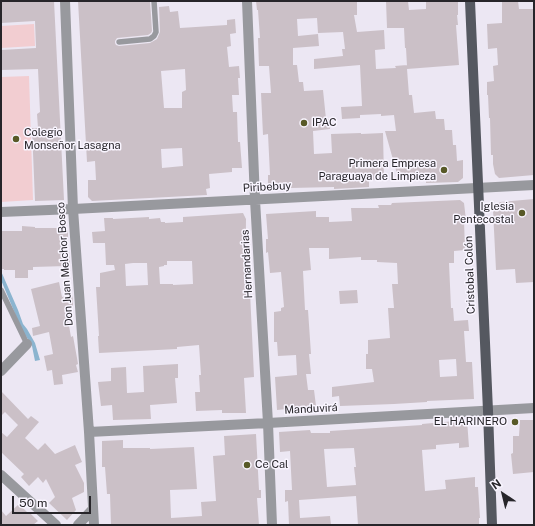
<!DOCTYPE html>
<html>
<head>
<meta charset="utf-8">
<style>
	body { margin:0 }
	#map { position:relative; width:535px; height:526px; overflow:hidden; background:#ece7f3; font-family:"Public Sans",sans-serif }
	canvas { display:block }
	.frame { position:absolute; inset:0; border:2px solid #27252a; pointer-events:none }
	.north { position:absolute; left:483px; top:474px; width:40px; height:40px; -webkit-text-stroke:3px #f9f5ff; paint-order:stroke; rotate:325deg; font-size:11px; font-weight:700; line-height:16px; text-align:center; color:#27252a }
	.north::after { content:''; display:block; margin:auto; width:14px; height:18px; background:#27252a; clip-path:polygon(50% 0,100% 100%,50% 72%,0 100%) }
	.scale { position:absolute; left:12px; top:496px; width:79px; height:18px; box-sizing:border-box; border:2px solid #27252a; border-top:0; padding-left:5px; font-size:12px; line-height:14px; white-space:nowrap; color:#27252a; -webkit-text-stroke:3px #f9f5ff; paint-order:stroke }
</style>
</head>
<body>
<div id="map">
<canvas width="535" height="526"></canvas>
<div class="frame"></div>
<div class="north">N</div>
<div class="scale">50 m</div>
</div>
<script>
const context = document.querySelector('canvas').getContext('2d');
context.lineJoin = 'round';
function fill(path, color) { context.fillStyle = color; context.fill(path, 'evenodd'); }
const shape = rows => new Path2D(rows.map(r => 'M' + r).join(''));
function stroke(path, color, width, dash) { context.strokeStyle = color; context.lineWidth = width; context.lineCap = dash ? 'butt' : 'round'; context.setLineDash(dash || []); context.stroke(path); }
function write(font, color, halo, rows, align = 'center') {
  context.font = font + ' "Public Sans",sans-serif'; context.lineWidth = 3; context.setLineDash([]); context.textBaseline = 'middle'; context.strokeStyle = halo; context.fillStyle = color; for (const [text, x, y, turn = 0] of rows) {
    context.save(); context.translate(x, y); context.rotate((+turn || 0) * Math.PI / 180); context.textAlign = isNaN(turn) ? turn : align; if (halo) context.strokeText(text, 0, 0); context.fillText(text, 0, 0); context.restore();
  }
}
fill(shape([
	[34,24,35,46,1,48,1,26],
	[29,76,33,200,1,202,1,77]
]), '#f2cdd1');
fill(shape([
	[1,271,18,310,23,324,27,329,35,343,40,360,35,361,32,346,21,328,1,280]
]), '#8bb4cf');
fill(shape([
	[1,1,54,1,64,200,35,201,32,128,38,128,37,114,40,112,38,69,1,70,1,50,36,48,35,21,1,23],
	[78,1,150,1,152,31,151,33,148,35,117,38,115,41,115,43,116,45,119,46,150,43,157,39,160,32,159,7,169,6,170,12,178,11,180,28,227,25,227,20,235,19,236,33,230,34,231,46,227,47,229,67,239,66,240,78,238,78,239,95,232,95,233,112,237,112,238,142,240,142,242,168,232,168,232,172,209,174,210,188,206,189,207,195,92,201,88,197,88,180,96,180,95,161,87,162],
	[185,69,186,90,182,92,182,108,164,108,161,71],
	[182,148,183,166,162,168,161,149],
	[256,1,357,1,357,15,354,15,357,32,384,30,385,49,375,50,376,69,396,68,395,66,407,65,407,66,406,48,405,48,404,28,387,28,386,1,408,1,409,10,426,9,426,1,458,1,458,15,457,15,458,25,456,25,459,65,407,69,409,95,412,95,414,113,435,111,436,119,444,119,445,130,452,130,453,145,456,145,457,161,463,160,463,178,458,182,426,183,426,180,399,181,385,131,396,131,394,115,381,116,381,114,360,115,360,118,342,119,341,107,362,106,360,65,314,69,314,59,343,56,342,49,345,49,343,32,318,33,317,18,297,19,298,36,318,34,319,46,293,48,293,65,297,65,299,82,303,82,304,91,323,90,326,119,330,119,330,129,313,131,314,154,332,153,331,134,361,133,361,134,383,133,384,179,369,180,369,187,334,189,334,187,291,188,291,186,268,187,268,175,270,175,268,134,263,135,261,93,271,93,269,66,259,66,258,38,260,38,258,10,257,10],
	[502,1,518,1,519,9,533,9,534,175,499,178,495,174,493,164,493,155,491,155,490,118,489,118,488,95,487,95,487,82,494,81,493,66,498,65,497,48,488,49,487,24,502,23],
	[534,199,534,282,516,283,515,269,496,270,493,210,500,202],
	[460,200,464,203,466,220,464,220,465,250,454,251,454,263,449,263,451,308,453,308,454,321,468,320,469,331,464,331,466,362,472,362,474,399,427,401,427,402,394,404,340,406,339,396,332,397,332,387,374,382,372,369,366,369,366,354,368,354,368,340,390,338,388,308,394,308,392,284,398,284,397,263,377,262,377,260,361,260,361,257,329,259,329,248,309,248,311,270,303,271,305,310,308,310,311,354,309,354,311,374,306,374,308,390,314,390,316,406,277,410,275,377,297,375,296,355,278,356,277,342,274,342,274,312,281,311,281,308,284,307,281,272,270,273,268,252,266,253,266,239,268,239,266,214,316,211,316,217,329,217,329,222,352,221,351,208,379,208,378,205,391,205,392,203],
	[456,359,457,376,440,377,439,360],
	[243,213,246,219,245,292,250,292,254,377,244,378,246,413,222,413,222,410,196,411,195,392,200,392,199,375,201,375,199,345,177,347,177,349,99,353,98,336,99,336,96,287,100,287,100,273,115,270,114,265,106,265,105,243,93,243,92,232,105,231,104,218,113,218,113,219,149,217,149,219,160,218,161,222,165,222,165,223,183,222,183,217],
	[167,261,192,261,193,284,173,285,173,284,160,284,159,267,164,266,164,265,167,265],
	[133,263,147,263,148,285,126,286,125,264],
	[22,226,35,227,35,228,65,228,68,231,68,251,69,251,70,263,66,263,66,266,33,267,33,270,28,270,28,278,15,278,15,270,4,270,4,269,1,269,1,231,22,231],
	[59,282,62,297,72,295,73,300,73,306,68,308,71,319,68,320,71,337,73,336,77,358,78,364,76,365,78,372,62,375,63,384,54,385,52,370,47,371,44,356,53,354,49,332,33,336,32,328,40,326,31,289],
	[357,290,358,303,340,304,339,291],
	[178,364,178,378,175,378,177,403,150,405,151,419,113,420,112,405,101,406,98,382,111,381,111,368,126,367,127,393,144,392,143,366],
	[1,391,28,419,31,416,39,422,25,438,38,450,45,443,55,454,75,445,82,462,75,465,84,483,84,492,72,498,76,510,67,520,49,503,55,497,46,479,43,483,38,477,29,486,21,477,24,474,1,452,1,432,7,437,18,425,5,412,1,416],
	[467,420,469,447,459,448,459,443,436,445,436,449,422,450,425,491,446,489,445,480,475,477,475,487,478,487,480,518,479,518,479,525,358,525,356,496,299,500,300,518,330,516,331,525,289,525,288,501,285,502,285,490,292,490,290,451,280,452,279,432,310,430,311,433,330,433,330,431,422,425,422,424],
	[354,448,356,467,354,467,356,485,327,487,324,449],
	[520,420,534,420,534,472,513,474,511,454,513,453,513,436,519,436],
	[256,434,259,490,261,490,261,498,257,498,259,525,111,525,110,494,107,494,105,467,102,467,102,441,123,440,123,448,150,448,150,449,194,447,197,489,170,490,171,518,202,516,201,502,216,501,213,456,225,455,224,436],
	[19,504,28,513,29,512,38,521,33,525,1,525,1,510,6,516]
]), '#cbc0c7');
stroke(shape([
	[119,42,150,39,154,36,156,32,154,1],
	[1,290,27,344]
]), '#98999e', 5.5);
stroke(shape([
	[65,1,73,209,89,432,94,525],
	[247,1,255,200,268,423,272,525],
	[1,212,73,209,534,185],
	[1,371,27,344],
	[89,432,268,423,534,408],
	[1,475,56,525],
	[78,525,93,509]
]), '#98999e', 10);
stroke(shape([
	[470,1,488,411,492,525]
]), '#555860', 10);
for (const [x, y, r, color] of [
	[304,123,4,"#585927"],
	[16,139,4,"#585927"],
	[444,170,4,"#585927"],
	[522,213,4,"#585927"],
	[515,422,4,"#585927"],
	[247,465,4,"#585927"]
]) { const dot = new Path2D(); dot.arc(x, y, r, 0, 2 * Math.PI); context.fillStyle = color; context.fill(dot); stroke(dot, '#f9f5ff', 1.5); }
write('11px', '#27252a', '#f9f5ff', [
	["IPAC",312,123],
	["Colegio",24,133],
	["Monseñor Lasagna",24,146],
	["Primera Empresa",436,164,"right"],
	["Paraguaya de Limpieza",436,177,"right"],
	["Iglesia",514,207,"right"],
	["Pentecostal",514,220,"right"],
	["EL HARINERO",507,422,"right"],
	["Ce Cal",255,465]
], 'left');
write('11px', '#27252a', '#f9f5ff', [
	["Piribebuy",267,187,-3],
	["Don Juan Melchor Bosco",65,264,-94],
	["Hernandarias",247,264,-93],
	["Cristobal Colón",470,275,-92],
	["Manduvirá",311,409,-3]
]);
</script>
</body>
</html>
